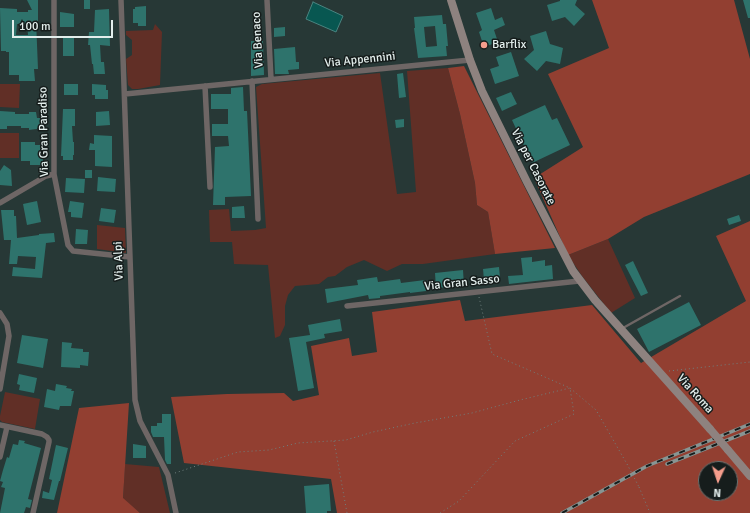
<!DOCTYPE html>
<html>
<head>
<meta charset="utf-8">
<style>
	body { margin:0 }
	#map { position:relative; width:750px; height:513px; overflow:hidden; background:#273836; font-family:Signika,sans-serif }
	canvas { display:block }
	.north { position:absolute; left:698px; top:461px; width:40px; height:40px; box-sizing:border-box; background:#161d1c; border:1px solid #68716f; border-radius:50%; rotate:183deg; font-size:11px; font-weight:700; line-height:16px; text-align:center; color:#e3eeec }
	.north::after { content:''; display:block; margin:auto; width:14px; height:18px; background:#f49d8c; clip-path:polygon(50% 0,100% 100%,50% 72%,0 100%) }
	.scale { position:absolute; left:12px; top:20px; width:101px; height:18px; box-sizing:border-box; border:2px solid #e3eeec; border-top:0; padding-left:5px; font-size:12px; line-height:14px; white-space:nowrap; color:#e3eeec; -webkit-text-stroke:3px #161d1c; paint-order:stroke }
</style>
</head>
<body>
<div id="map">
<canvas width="750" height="513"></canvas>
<div class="north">N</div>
<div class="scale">100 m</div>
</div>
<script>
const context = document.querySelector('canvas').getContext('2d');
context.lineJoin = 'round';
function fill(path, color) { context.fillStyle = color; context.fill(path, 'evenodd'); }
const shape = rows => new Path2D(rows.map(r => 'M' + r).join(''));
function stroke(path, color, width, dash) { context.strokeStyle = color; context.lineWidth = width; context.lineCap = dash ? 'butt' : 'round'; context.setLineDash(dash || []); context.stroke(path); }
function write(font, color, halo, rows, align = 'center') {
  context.font = font + ' Signika,sans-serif'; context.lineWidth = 3; context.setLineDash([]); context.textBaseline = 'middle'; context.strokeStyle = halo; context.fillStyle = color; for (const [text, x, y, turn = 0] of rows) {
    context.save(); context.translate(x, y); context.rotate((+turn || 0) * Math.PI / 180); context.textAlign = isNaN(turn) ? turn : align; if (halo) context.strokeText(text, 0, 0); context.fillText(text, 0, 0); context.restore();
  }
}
fill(shape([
	[155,24,162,32,160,85,138,89,132,89,128,85,126,59,132,55,132,40,126,35,126,31,153,30],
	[448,68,460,114,475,183,477,205,488,212,495,254,423,264,402,264,387,271,364,260,347,267,335,276,328,277,319,284,295,286,288,295,285,306,285,325,280,336,275,338,268,265,234,264,232,242,210,242,209,210,229,209,231,231,255,230,266,228,256,87,262,84,380,73,397,194,416,192,407,71],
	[0,84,20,84,19,108,0,107],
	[0,133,19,133,19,158,0,158],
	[97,225,125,228,126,253,97,249],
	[608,239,635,298,611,313,582,276,568,255],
	[5,392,40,399,35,429,2,422,0,420,0,416],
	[125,464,159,467,170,513,140,513,123,499]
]), '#612f26');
fill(shape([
	[592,0,734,0,750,59,750,174,644,217,608,239,568,255,534,178,583,147,548,74,609,48],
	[464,66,555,248,495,254,488,212,477,205,475,183,460,114,448,68],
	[750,221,750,513,337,513,331,479,184,463,171,397,227,394,284,393,293,401,319,395,311,346,349,338,352,356,377,352,372,312,460,300,465,321,592,305,641,363,746,301,716,236],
	[706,469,730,469,730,493,706,493],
	[129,403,123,498,140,513,57,513,79,408]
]), '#923f31');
const water = shape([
	[313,2,343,16,336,32,306,19,313,2]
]);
fill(water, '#085751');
stroke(water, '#4a8480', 1);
fill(shape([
	[27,0,38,0,38,22,36,20,38,69,34,69,35,81,19,81,19,75,9,75,9,52,6,52,6,51,1,51,0,8,17,9,17,12,28,12,28,10,32,10],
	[17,24,27,24,28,35,16,35],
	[84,0,90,0,90,9,84,9],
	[560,0,577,0,575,5,585,14,574,26,565,17,552,21,547,5,560,1],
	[743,0,750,0,750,18,748,18],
	[146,6,146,26,138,26,138,23,133,23,133,9,135,9,135,7],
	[491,8,495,20,502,17,505,25,494,30,498,42,484,47,479,32,482,30,476,13],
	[109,9,110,46,100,45,101,62,104,62,105,74,94,74,93,64,92,64,90,45,88,45,89,32,94,32,95,10],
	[60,12,74,14,74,27,60,27],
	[442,15,443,24,446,24,448,46,446,46,447,56,418,58,414,28,415,28,414,17],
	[435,26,437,46,426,47,424,27],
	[285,27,285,36,274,37,274,28],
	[546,31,550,44,563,48,560,64,546,61,537,71,524,59,534,50,530,36],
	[63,38,74,38,74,56,63,56],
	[251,41,263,41,264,75,251,76],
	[295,47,296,62,299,62,299,69,288,70,289,74,275,74,274,49],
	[511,52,519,76,495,84,490,69,499,66,496,57],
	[403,73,406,97,399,98,397,74],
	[64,84,78,84,78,95,64,95],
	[92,84,106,85,106,90,108,90,108,99,95,99,95,95,92,95],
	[243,87,244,111,247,111,251,196,225,197,225,205,213,205,215,147,229,146,228,136,212,136,212,124,228,124,228,109,211,109,211,94,231,94,231,88],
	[511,92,517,104,502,111,496,98],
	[545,105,552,120,557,118,570,145,532,163,512,120],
	[63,109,75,109,75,126,72,126,73,142,74,142,74,155,73,155,73,160,63,160,63,156,61,156],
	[0,111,15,112,15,114,29,114,29,112,36,112,37,118,41,118,41,127,37,128,37,129,29,130,29,128,21,128,21,126,7,126,7,129,0,129],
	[109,111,110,125,96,126,96,112],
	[404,119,404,127,396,128,395,120],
	[94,135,112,136,112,167,95,166,95,150,89,150,90,143,94,144],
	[21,142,35,142,35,145,43,145,43,165,30,165,30,161,21,161],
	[4,165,11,170,12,186,0,185,0,171],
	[85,170,92,170,92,178,85,178],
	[98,177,116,179,115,192,97,191],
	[66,178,85,179,84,193,65,192],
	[37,201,41,222,27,225,23,204],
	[70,201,84,203,82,218,71,217,71,212,68,212],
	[244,206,245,218,232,218,232,207],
	[101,208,116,210,114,223,99,221],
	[1,210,14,210,14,216,16,216,17,238,39,235,39,234,54,233,55,242,46,243,42,278,12,276,13,267,35,269,36,257,18,256,17,264,9,264,11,240,4,240],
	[739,215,741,221,729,225,727,219],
	[76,229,88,230,87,244,75,244],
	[532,257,532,262,545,260,545,266,552,265,553,279,509,284,508,276,523,275,521,258],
	[633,261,648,293,641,296,625,265],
	[499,267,500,278,484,280,483,269],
	[463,270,464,286,436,288,435,273],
	[377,277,378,282,400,279,401,283,425,280,426,291,410,293,410,292,380,296,380,298,369,299,368,295,327,303,325,289,358,285,357,280],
	[689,302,701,325,649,352,637,329],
	[340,319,342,331,324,334,325,338,306,342,314,388,298,391,289,338,310,335,308,325],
	[22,335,48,339,43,368,17,363],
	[62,342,72,343,71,348,83,349,83,352,89,352,88,366,80,365,80,368,61,367],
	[19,374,37,378,34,393,19,390,20,385,17,384],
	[56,384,67,386,66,388,72,389,71,391,74,391,71,406,60,406,59,410,44,407,47,389,55,391],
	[162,414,171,414,171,464,167,464,165,460,164,437,153,437,151,432,151,426,157,426,157,423,162,423],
	[19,440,25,441,24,443,41,448,28,499,32,500,30,508,26,507,24,513,0,513,5,488,1,487,3,482,0,481,3,470,7,457,9,458,13,444,18,445],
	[133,444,146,446,146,458,133,458],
	[56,445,68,448,60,481,59,481,54,500,42,498,43,491,49,493,52,480,49,479],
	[329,484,331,511,327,511,327,513,306,513,304,486]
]), '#2e736c');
stroke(shape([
	[479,297,492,354,570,388,596,410,627,464],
	[669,371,750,362],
	[334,441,347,513],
	[175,473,238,452,269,450,298,443,346,440,373,432,415,423,472,413,520,400,570,388,574,414,515,441,459,501,440,513],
	[639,487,650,513]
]), '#707f7d', 1, [1, 3]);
stroke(shape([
	[623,328,680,296]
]), '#6e6665', 2.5);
stroke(shape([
	[54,0,54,174,68,245,73,251,130,257],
	[121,0,135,400,140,421,168,475,176,513],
	[267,0,271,79],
	[252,81,258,219],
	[205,86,210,187],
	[125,94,470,60],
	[0,203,46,176,54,174],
	[347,306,579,281],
	[0,313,7,324,9,336,0,389],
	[0,425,42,434,47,437,49,440,49,442,33,513],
	[0,457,7,427]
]), '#6e6665', 5.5);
stroke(shape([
	[451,0,470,60,482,91,527,182,573,271,595,300,710,429],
	[728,450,750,476]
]), '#8e827f', 8);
const rail = shape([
	[667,464,750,431],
	[562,513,647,466,750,424]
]);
stroke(rail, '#879593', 3.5);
stroke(rail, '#161d1c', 2, [6]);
stroke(shape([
	[627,464,639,487]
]), '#707f7d', 1, [1, 3]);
stroke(shape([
	[710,429,728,450]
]), '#8e827f', 8);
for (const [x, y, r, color] of [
	[484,45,4,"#f49d8c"]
]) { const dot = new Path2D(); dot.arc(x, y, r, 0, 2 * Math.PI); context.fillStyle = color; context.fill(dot); stroke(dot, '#161d1c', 1.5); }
write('12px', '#e3eeec', '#161d1c', [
	["Via Benaco",258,40,-93],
	["Via Appennini",360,60,-6],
	["Via Gran Paradiso",44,132,-91],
	["Via per Casorate",533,167,63],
	["Via Alpi",119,261,-92],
	["Via Gran Sasso",462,283,-6],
	["Via Roma",695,394,48]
]);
write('12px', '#e3eeec', '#161d1c', [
	["Barflix",492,45]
], 'left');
</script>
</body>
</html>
